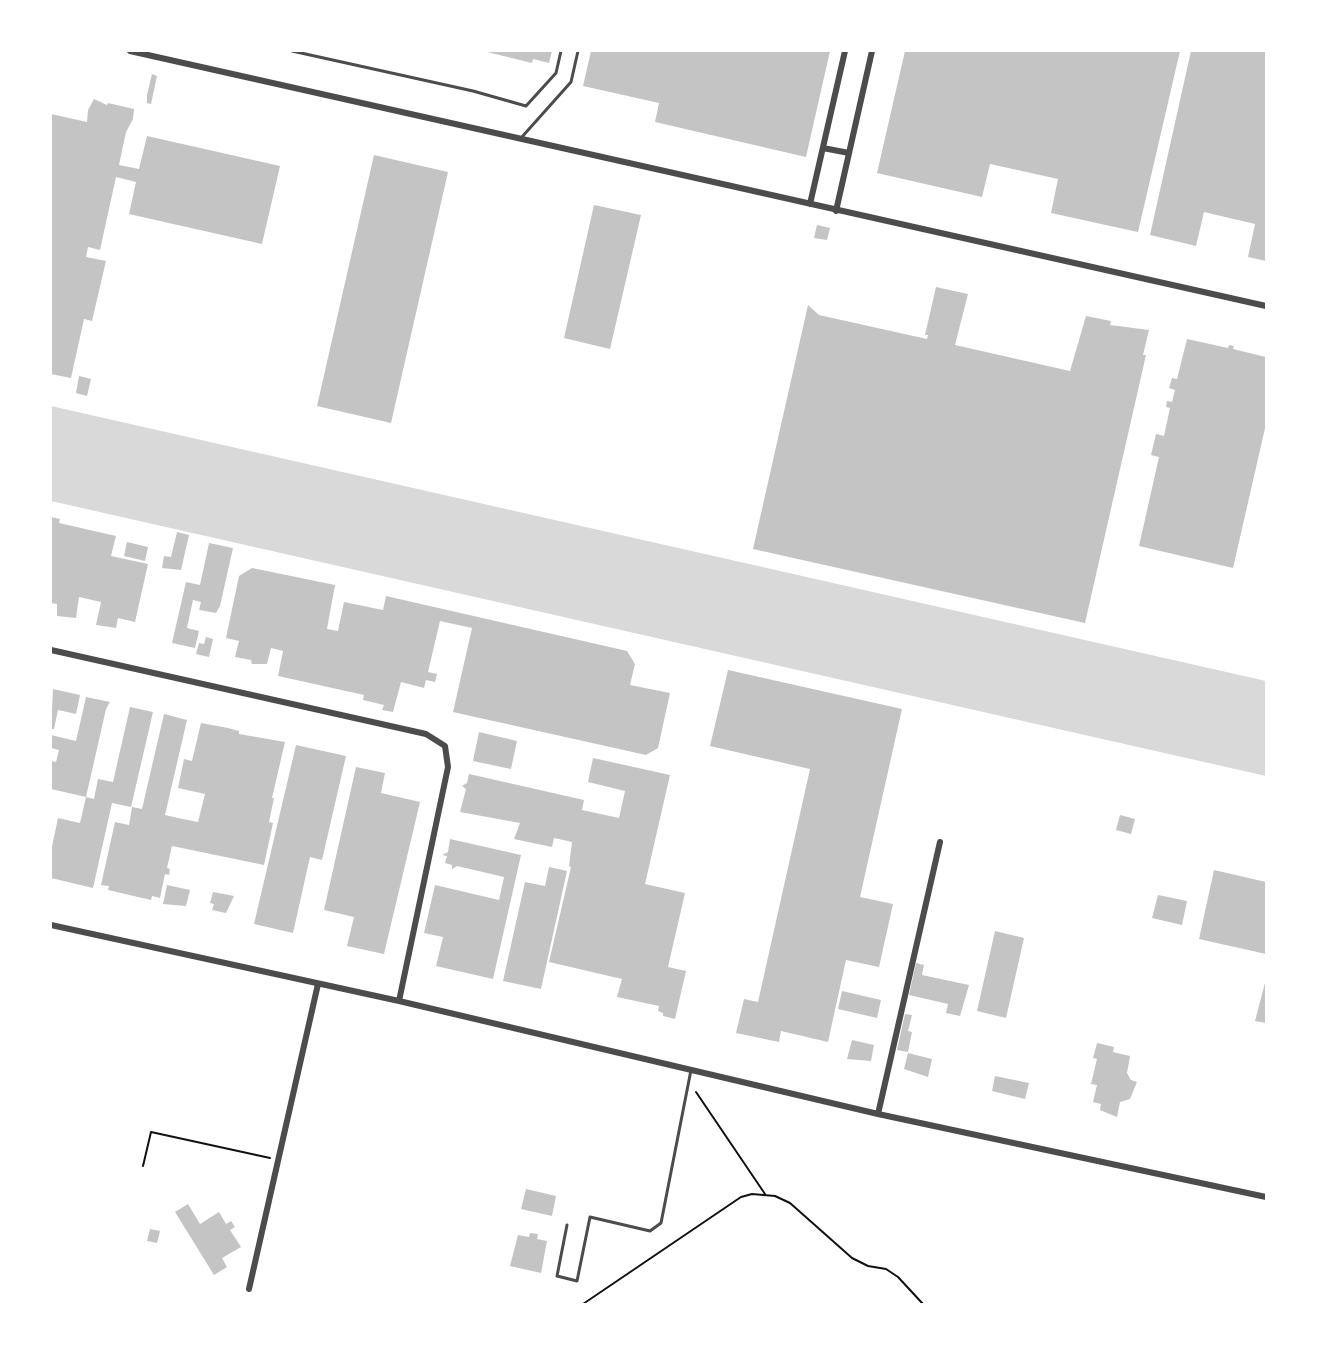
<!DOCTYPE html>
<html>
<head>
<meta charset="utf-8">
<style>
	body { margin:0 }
	#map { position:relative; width:1317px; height:1355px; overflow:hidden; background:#fff; font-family:"Libre Baskerville",serif }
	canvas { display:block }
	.frame { position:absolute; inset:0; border:52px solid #fff; pointer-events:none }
</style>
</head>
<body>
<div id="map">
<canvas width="1317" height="1355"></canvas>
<div class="frame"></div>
</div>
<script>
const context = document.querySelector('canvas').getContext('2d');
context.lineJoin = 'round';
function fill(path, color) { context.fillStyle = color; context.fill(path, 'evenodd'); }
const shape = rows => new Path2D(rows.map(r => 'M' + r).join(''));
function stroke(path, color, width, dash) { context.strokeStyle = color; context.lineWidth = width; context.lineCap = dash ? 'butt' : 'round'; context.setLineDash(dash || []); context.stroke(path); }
fill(shape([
	[51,406,1266,681,1266,776,51,501]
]), '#d9d9d9');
fill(shape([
	[483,51,552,51,549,63,533,59,532,63],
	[591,51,830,51,806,157,655,122,659,103,583,86],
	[905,51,1180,51,1138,232,1051,213,1058,179,990,164,982,197,877,173],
	[1191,51,1266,51,1266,261,1248,257,1255,224,1204,212,1196,246,1150,235],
	[152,74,157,76,151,104,147,103,147,95],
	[94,99,107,105,108,103,134,109,133,119,126,132,119,165,139,169,147,136,280,166,262,244,129,214,136,182,116,177,100,250,88,247,86,257,106,261,92,321,84,319,71,378,51,374,51,114,87,122,88,110],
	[374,155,448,172,391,423,317,406],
	[594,205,641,215,610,349,564,338],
	[817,225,830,228,827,240,814,238],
	[936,287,968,294,955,345,1070,371,1086,316,1111,321,1110,325,1149,330,1143,355,1146,355,1085,623,753,549,808,305,819,315,927,339,928,335,925,335],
	[1187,339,1228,348,1229,345,1234,346,1233,349,1266,357,1266,424,1233,568,1139,546,1159,457,1151,455,1156,434,1164,436,1170,408,1166,407,1167,401,1172,402,1175,390,1169,388,1172,378,1177,379],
	[79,376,91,379,87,396,76,393],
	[51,517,60,519,59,523,116,536,111,556,148,564,135,622,118,618,116,628,96,625,101,602,79,597,76,618,57,616,57,604,51,603],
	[177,532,189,535,181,570,162,568,164,556,171,557],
	[127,542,148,547,145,561,124,556],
	[209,543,233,548,220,606,216,613,199,610,201,602,193,600,187,628,199,631,195,648,172,643,186,582,200,585],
	[252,568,335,585,327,629,338,631,344,602,383,610,386,596,627,651,635,664,630,685,670,693,658,748,646,755,453,712,472,628,440,621,428,672,437,674,435,682,426,680,424,688,401,682,393,712,382,710,384,705,363,700,364,695,278,676,283,651,271,648,267,664,252,664,251,660,235,657,239,641,226,638,239,576],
	[206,637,213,639,209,657,196,654,199,643,204,644],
	[728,670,902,709,860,897,893,904,879,967,846,960,828,1042,781,1031,779,1042,736,1033,744,999,758,1002,810,769,710,746],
	[53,689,80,695,76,714,58,710,54,729,51,729],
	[86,697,110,702,106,709,86,797,51,789,51,761,56,762,59,750,51,748,51,735,76,741],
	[130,707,153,712,131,807,112,803,93,888,51,878,51,851,58,818,80,823,86,797,94,799,98,779,113,782],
	[164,714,187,720,165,815,178,818,198,822,205,794,178,788,184,759,192,761,201,723,228,728,239,731,239,734,285,742,272,798,274,798,269,822,273,823,264,865,172,846,167,868,170,869,169,875,165,874,160,898,152,896,151,900,108,890,109,886,101,885,115,822,129,825,132,807,142,809],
	[479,732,517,741,511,769,473,761],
	[296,745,346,756,322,860,310,857,293,933,254,924],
	[593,758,670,775,645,884,685,893,668,967,686,971,675,1019,663,1016,663,1013,658,1011,659,1006,617,997,622,979,549,962,571,867,569,866,572,842,554,838,552,847,514,839,520,823,460,812,466,789,462,786,467,783,469,774,584,800,582,810,619,818,625,791,588,782],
	[356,767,385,773,381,793,420,802,384,954,347,946,354,917,324,910],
	[1120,815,1135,819,1131,834,1116,830],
	[450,839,521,855,493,979,436,966,443,937,424,933,435,885,499,900,504,877,457,866,452,869,452,865,445,863,447,856,442,855,448,852],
	[549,867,567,871,541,989,503,981,525,882,545,886],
	[1214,870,1266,882,1266,954,1199,939],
	[167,885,190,890,186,906,163,904],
	[213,892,234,896,226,913,212,910,214,904,210,903],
	[1158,895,1187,901,1182,925,1152,918],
	[995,931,1024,938,1006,1018,977,1011],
	[916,963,924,965,922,975,969,985,960,1016,946,1013,948,1004,909,995],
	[1266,979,1266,1023,1255,1021],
	[842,991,881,1000,877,1018,838,1009],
	[905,1014,912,1015,908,1031,912,1032,908,1052,897,1050],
	[852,1040,874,1045,871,1061,847,1059],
	[1097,1043,1114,1047,1113,1052,1130,1056,1127,1073,1131,1080,1137,1082,1130,1099,1120,1102,1117,1117,1100,1110,1101,1104,1093,1102,1097,1085,1091,1084,1097,1059,1093,1058],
	[908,1053,932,1059,928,1077,904,1069],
	[995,1076,1029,1083,1025,1099,992,1091],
	[526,1189,556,1196,552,1216,521,1209],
	[188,1204,200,1224,219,1212,226,1224,231,1221,235,1227,230,1230,241,1247,222,1258,227,1267,214,1275,175,1212],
	[150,1229,160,1231,157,1243,147,1241],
	[530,1233,538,1234,537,1239,547,1241,541,1273,510,1266,518,1235,529,1237]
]), '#c4c4c4');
stroke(shape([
	[696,1092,765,1194],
	[143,1166,151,1132,270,1158],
	[583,1304,741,1197,752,1194,775,1196,790,1203,852,1258,868,1266,886,1269,898,1277,923,1304]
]), '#111', 2);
stroke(shape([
	[292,51,473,91,526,106,556,73,561,51],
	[521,138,571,82,578,51],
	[567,1225,557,1276,577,1281,590,1217,650,1231,661,1223,691,1070]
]), '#4c4c4c', 3);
stroke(shape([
	[130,51,1266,306],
	[823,148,849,153],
	[810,204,845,51],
	[836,211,872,51],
	[51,650,426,734,445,746,448,767,399,1001],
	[51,925,399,1001,878,1114,1266,1197],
	[878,1114,940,842],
	[249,1289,318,984]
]), '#4c4c4c', 6);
</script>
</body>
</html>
